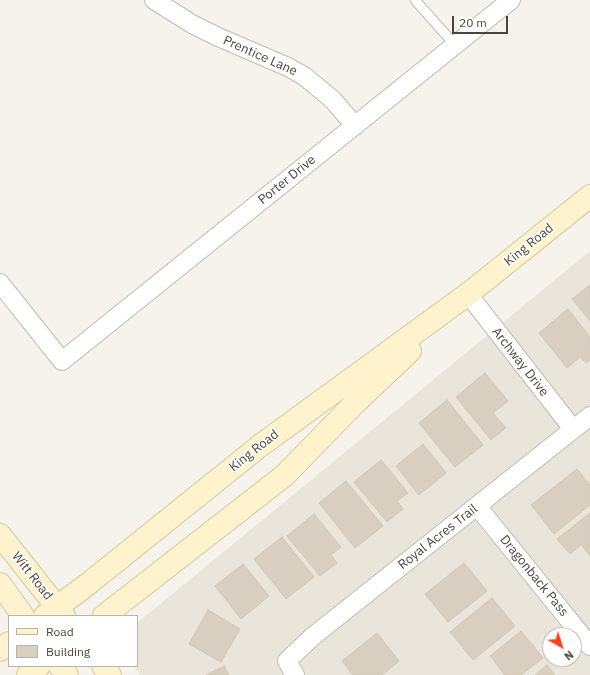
<!DOCTYPE html>
<html>
<head>
<meta charset="utf-8">
<style>
	body { margin:0 }
	#map { position:relative; width:590px; height:675px; overflow:hidden; background:#f6f3ec; font-family:"IBM Plex Sans",sans-serif }
	canvas { display:block }
	.legend { position:absolute; left:8px; top:615px; width:130px; height:52px; box-sizing:border-box; background:#fff; border:1px solid #b7b4b0; margin:0; padding:5px 7px; list-style:none; font-size:12px; color:#4b4439 }
	.legend li { display:flex; align-items:center; gap:8px; height:20px }
	.legend b { width:20px; border:1px solid #b7b4b0 }
	.north { position:absolute; left:542px; top:627px; width:40px; height:40px; box-sizing:border-box; background:#fff; border:1px solid #b7b4b0; border-radius:50%; rotate:141deg; font-size:11px; font-weight:700; line-height:16px; text-align:center; color:#4b4439 }
	.north::after { content:''; display:block; margin:auto; width:14px; height:18px; background:#fc3f1d; clip-path:polygon(50% 0,100% 100%,50% 72%,0 100%) }
	.scale { position:absolute; left:452px; top:16px; width:56px; height:18px; box-sizing:border-box; border:2px solid #4b4439; border-top:0; padding-left:5px; font-size:12px; line-height:14px; white-space:nowrap; color:#4b4439; -webkit-text-stroke:3px #fff; paint-order:stroke }
</style>
</head>
<body>
<div id="map">
<canvas width="590" height="675"></canvas>
<ul class="legend">
<li><b style="height:5px;background:#fff3cd"></b>Road</li>
<li><b style="height:11px;background:#d8cfc1"></b>Building</li>
</ul>
<div class="north">N</div>
<div class="scale">20 m</div>
</div>
<script>
const context = document.querySelector('canvas').getContext('2d');
context.lineJoin = 'round';
function fill(path, color) { context.fillStyle = color; context.fill(path, 'evenodd'); }
const shape = rows => new Path2D(rows.map(r => 'M' + r).join(''));
function stroke(path, color, width, dash) { context.strokeStyle = color; context.lineWidth = width; context.lineCap = dash ? 'butt' : 'round'; context.setLineDash(dash || []); context.stroke(path); }
function write(font, color, halo, rows, align = 'center') {
  context.font = font + ' "IBM Plex Sans",sans-serif'; context.lineWidth = 3; context.setLineDash([]); context.textBaseline = 'middle'; context.strokeStyle = halo; context.fillStyle = color; for (const [text, x, y, turn = 0] of rows) {
    context.save(); context.translate(x, y); context.rotate((+turn || 0) * Math.PI / 180); context.textAlign = isNaN(turn) ? turn : align; if (halo) context.strokeText(text, 0, 0); context.fillText(text, 0, 0); context.restore();
  }
}
fill(shape([
	[590,251,590,675,140,675,134,666,137,666,137,623],
	[550,635,574,635,574,659,550,659]
]), '#eae5da');
const building = shape([
	[590,285,590,321,572,299,590,285],
	[568,309,590,337,590,360,586,363,580,357,567,368,539,333,568,309],
	[485,373,508,401,493,413,506,428,491,440,456,397,485,373],
	[447,400,483,445,455,467,419,423,447,400],
	[423,444,446,473,419,495,396,466,423,444],
	[381,460,408,493,397,501,403,509,387,522,354,482,381,460],
	[577,469,590,485,590,505,554,534,531,505,577,469],
	[346,481,383,526,355,548,319,503,346,481],
	[590,513,590,556,581,545,570,554,557,539,590,513],
	[314,514,341,547,331,555,337,563,320,576,287,536,314,514],
	[282,537,314,577,286,599,254,559,282,537],
	[464,563,487,591,448,622,425,594,464,563],
	[243,564,269,596,241,619,215,586,243,564],
	[492,598,515,626,473,660,450,632,492,598],
	[208,610,240,629,221,662,189,644,208,610],
	[521,631,543,658,521,675,505,675,490,656,521,631],
	[377,633,399,661,382,675,353,675,342,661,377,633],
	[547,665,555,675,535,675,547,665],
	[224,666,229,675,206,675,224,666]
]);
fill(building, '#d8cfc1');
stroke(building, '#d3c7b4', 1);
const lane = shape([
	[415,0,455,45]
]);
const street = shape([
	[154,0,192,24,216,36,288,67,304,76,333,100,355,126],
	[0,283,62,361,511,0],
	[468,294,573,429],
	[477,506,590,646],
	[295,675,287,661,312,637,590,416]
]);
const secondary = shape([
	[0,535,64,616],
	[0,584,23,616],
	[45,616,88,584,261,445,468,294,590,196],
	[104,616,285,475,354,404,410,351],
	[0,650,9,643],
	[60,666,67,675],
	[103,666,110,675],
	[28,675,39,666]
]);
stroke(lane, '#c2bbae', 11);
stroke(street, '#c2bbae', 20);
stroke(secondary, '#d6c79b', 24);
stroke(lane, '#fff', 9);
stroke(street, '#fff', 18);
stroke(secondary, '#fff3cd', 22);
write('13px', '#4b4439', '#fff', [
	["Prentice Lane",260,56,24],
	["Porter Drive",287,180,-39],
	["King Road",529,245,-39],
	["Archway Drive",520,362,52],
	["King Road",254,451,-38],
	["Royal Acres Trail",438,537,-38],
	["Witt Road",32,576,52],
	["Dragonback Pass",534,576,51]
]);
</script>
</body>
</html>
